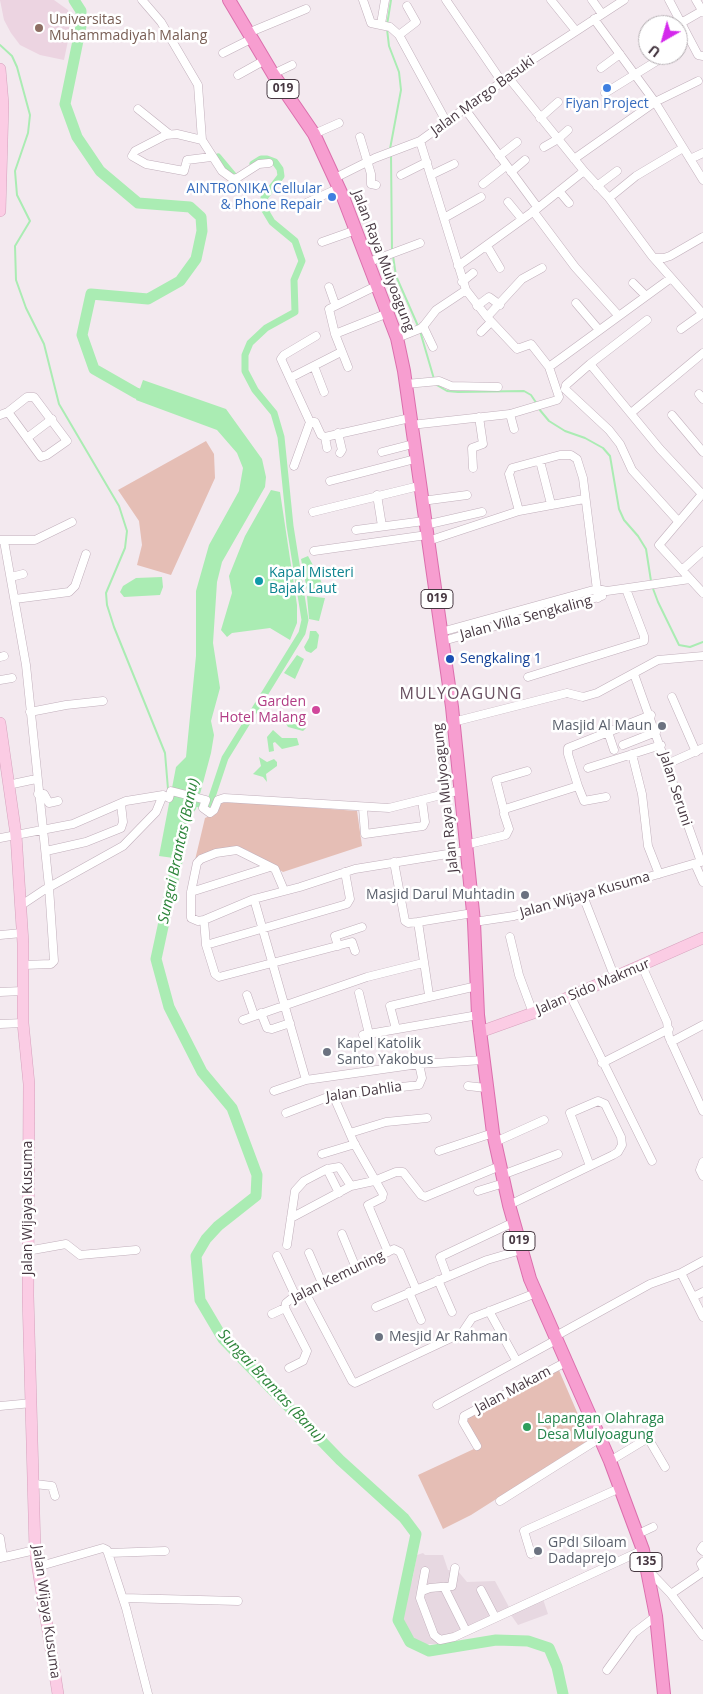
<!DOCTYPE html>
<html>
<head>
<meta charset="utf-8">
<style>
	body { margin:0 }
	#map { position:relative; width:703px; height:1694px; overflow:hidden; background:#f3e9ef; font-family:"Open Sans",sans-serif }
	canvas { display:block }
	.north { position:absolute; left:638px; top:15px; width:50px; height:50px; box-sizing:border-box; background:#fff; border:1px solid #b5afb3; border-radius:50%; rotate:218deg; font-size:14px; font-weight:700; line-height:20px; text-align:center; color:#473842 }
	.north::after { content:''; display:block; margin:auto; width:18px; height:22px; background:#d428ec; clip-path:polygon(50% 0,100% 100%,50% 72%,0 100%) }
</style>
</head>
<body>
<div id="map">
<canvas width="703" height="1694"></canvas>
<div class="north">U</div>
</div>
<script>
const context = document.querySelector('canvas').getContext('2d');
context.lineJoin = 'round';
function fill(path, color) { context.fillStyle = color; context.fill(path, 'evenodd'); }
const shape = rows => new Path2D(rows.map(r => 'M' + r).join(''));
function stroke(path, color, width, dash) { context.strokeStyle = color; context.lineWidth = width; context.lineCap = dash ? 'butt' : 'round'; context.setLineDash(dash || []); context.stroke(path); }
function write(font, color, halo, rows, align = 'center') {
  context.font = font + ' "Open Sans",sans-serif'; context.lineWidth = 5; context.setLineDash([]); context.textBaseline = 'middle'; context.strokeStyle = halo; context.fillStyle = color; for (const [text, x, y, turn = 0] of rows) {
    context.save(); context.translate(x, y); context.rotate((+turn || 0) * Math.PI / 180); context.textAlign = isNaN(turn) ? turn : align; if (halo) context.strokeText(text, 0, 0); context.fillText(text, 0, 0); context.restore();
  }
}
fill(shape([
	[423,1553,425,1555,443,1555,448,1570,457,1570,467,1582,495,1581,509,1607,541,1593,548,1614,518,1625,511,1615,442,1644,420,1644,404,1628,401,1617,407,1588,412,1581,417,1555]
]), '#e7d8e1');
fill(shape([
	[0,0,54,0,68,10,70,31,64,60,40,55,20,45,11,33,4,20]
]), '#ecd4e1');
fill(shape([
	[206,441,214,454,215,478,171,575,137,565,142,545,139,521,118,490],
	[223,801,357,811,362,846,283,872,247,850,231,847,195,860,205,818,212,815],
	[558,1368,589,1440,471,1515,443,1529,418,1475,476,1448,478,1450,479,1447,465,1417]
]), '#e5beb5');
fill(shape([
	[143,380,226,409,262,459,266,477,265,487,222,562,217,582,213,643,220,688,211,721,214,735,211,753,196,809,187,821,181,859,159,856,176,767,186,757,196,656,196,591,209,545,239,491,243,468,237,453,217,430,136,400],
	[271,490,280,492,297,605,297,623,290,640,270,628,232,633,227,637,221,630,232,593,229,576,245,536],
	[308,556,319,576,324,589,307,590,301,559],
	[162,577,163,587,160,595,124,597,120,592,123,586,136,578],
	[307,596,325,598,319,621,309,619],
	[310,631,316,631,319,635,317,648,311,653,306,651,304,647,309,638],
	[297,655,304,659,295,679,284,673],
	[287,716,292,716,306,728,303,731,288,727,285,722],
	[273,730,282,738,297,738,299,745,282,749,275,742,273,743,274,751,269,752,267,737],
	[259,757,267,762,274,759,277,762,277,766,266,774,267,782,263,777,253,774,261,766]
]), '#aaecb3');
stroke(shape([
	[387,25,391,0],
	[387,29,389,46,399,72,401,90,390,149],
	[0,45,12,56,17,67,30,115,28,133,15,171,17,195,30,221,15,246,16,280,26,308,44,344,59,404,119,506,127,531,125,548,106,593,107,605,114,627,165,753,168,789],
	[391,154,392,251],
	[393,256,396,276,418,326],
	[420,331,434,379],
	[435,384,447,391,458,392,524,391,531,395,537,404],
	[539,409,549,421,565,431,585,438,603,448,610,456,619,509,624,520,638,536,646,549,651,581],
	[652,586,658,602,679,645,690,647,703,642]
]), '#aaecb3', 2);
stroke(shape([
	[218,157,233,175],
	[189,802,206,805,210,803,225,758,302,633,305,620,290,526,281,437,274,413,255,390,245,371,245,355,250,343,266,328,295,312,294,280,302,261,295,241,272,222,263,207,264,198,281,176,280,169,275,162,267,159,261,159,253,164]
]), '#aaecb3', 7);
stroke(shape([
	[74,0,81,11,81,26,65,104,77,137,100,171,138,203,190,207,201,217,202,231,196,259,180,281,148,299,91,294,82,335,94,369,136,393,153,399],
	[181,843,156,959,169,1007,202,1072,232,1108,257,1175,256,1196,218,1226,206,1239,196,1256,200,1300,223,1339,340,1460,404,1518,416,1534,398,1620,410,1642,429,1651,496,1640,528,1641,549,1648,557,1667,563,1694]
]), '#aaecb3', 11);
const minor = shape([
	[142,0,161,22,198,85,202,140,222,171,233,179,237,178,259,164,269,163],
	[363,0,371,23,390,27,399,35,447,123],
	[446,0,502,82],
	[551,0,576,31],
	[592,0,602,14],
	[669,0,698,55,703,56],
	[696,0,703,12],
	[594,19,655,102,703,180],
	[681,23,702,11],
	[381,24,385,0],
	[248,33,306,9],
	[399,35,416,22,407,6],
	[223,53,251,39],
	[601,68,620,54],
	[273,74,292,65],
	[238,75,265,60],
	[605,93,660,59],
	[138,109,169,134],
	[465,109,538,208],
	[540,118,558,102],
	[314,134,339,123],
	[360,137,371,174,371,184,376,185],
	[202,140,177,134,166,135,135,151,132,156,146,164,184,171,187,160,211,157],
	[420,141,466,290,487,317,517,349,531,344,549,367,671,278],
	[544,147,558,139,568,130],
	[499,156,517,142],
	[574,159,655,102,698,81],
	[690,159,703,153],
	[584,171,609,198,652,256,703,314],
	[511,172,525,160],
	[401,175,427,162],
	[431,175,454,164],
	[335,178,375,158,420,141,532,60,624,0],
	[483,184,506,166],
	[597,186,617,171],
	[559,191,569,203],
	[609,198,636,176,683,148],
	[508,202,522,219],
	[302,205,339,188],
	[533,211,575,267,618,315],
	[444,218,481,197],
	[322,242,356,230],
	[487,246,500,268],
	[655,258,664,258,670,256,703,237],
	[369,262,420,243],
	[458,266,538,208,584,171,508,77],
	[462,282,473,273],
	[633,283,645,295],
	[329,287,335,304],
	[576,303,599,330],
	[477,306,489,297,500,305],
	[487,317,522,279,542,268],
	[647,320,590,364,566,385,565,389,609,430,620,444,632,470,678,521],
	[423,326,433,347],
	[681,329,702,314],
	[481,332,491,322],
	[335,334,388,313],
	[397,338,422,328,436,310,466,290],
	[590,364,660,449,702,494],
	[314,366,324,392],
	[348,367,335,334,329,309,378,285],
	[290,378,341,352],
	[406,384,439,381,451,386,498,387],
	[699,394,703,399],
	[631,413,703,353],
	[510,414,514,429],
	[0,415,8,412,27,397,34,397,67,441,47,455,41,457,8,412],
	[672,415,703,452],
	[310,422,315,422,321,435,325,437,410,418],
	[411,425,510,414,557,400,559,397,549,367],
	[338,433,342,450,340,453],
	[325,437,327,448],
	[27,438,52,419],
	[382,452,413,444],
	[540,461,551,504],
	[294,466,310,422,281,359,284,355,316,336],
	[473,468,472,448,483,444,479,417],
	[330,481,415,459],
	[703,493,659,545,703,593],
	[377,495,382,526],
	[422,501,467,495],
	[519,511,509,474,512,468,560,455,571,455,577,459,583,478,598,598],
	[313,512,419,486],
	[425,525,482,512],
	[356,530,424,521],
	[0,540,35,540,72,522],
	[4,541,26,665,49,887,54,961,51,964,24,965],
	[428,541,519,511,584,499],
	[314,551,427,535],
	[682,570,703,551],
	[11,577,23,574],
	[15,599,69,592,75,586,86,554],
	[441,632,597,589,607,591,690,579],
	[443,641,602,596],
	[0,657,4,656],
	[634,674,701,862],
	[528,677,644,641,644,636,626,589],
	[0,680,12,678],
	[672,697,696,752],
	[30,712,66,705,103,701],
	[453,722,567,693,583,697,597,693,658,660,703,656],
	[608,732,614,750],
	[623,745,656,732],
	[632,754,642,794,648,846,659,874],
	[667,764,703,748],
	[588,768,661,745],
	[8,785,36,779],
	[578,786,584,801,606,797],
	[38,794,44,794,49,803,58,801],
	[363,808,365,834,423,826,425,822,422,800],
	[504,811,496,780,527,771],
	[0,838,73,824,126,801,163,795,169,798,171,791,206,800,203,808,210,813,214,810,218,800,224,798,389,808,461,790],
	[465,845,506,835,509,829,504,814,505,809,578,786,568,754,568,748,651,715],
	[46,851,86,842,121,828,123,822,121,804],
	[394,862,405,921,408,923,418,922],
	[695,864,703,882],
	[284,890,275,869,237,850,216,853,201,859,197,863,191,892,191,918,198,921,204,920,254,899,300,887,355,869,466,851],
	[191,892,270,867],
	[583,896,615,978],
	[254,899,306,1080],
	[20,906,44,890,123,846,156,812,163,795],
	[204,920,206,945,215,974,219,977,352,942,355,951],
	[474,922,514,916,703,861],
	[0,935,22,933],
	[510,937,519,975,533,1013],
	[206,945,347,904,350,899,345,872],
	[338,946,335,936,362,927],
	[642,966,667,1022,669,1037,703,1111],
	[0,992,22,991],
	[359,993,369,1034],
	[247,995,254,1015],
	[429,995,418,922,473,913],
	[571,997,652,1161],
	[261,1013,267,1028,272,1029,290,1023],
	[243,1020,367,977,423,963],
	[0,1024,23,1023],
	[396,1029,390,1006,477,986],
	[363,1035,478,1015],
	[671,1042,703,1025],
	[602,1063,669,1029],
	[468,1086,486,1088],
	[274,1091,306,1080,419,1064],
	[333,1095,354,1143,383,1194,382,1198,368,1205,388,1252],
	[286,1113,333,1095,419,1085,422,1078,419,1064,483,1060],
	[350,1133,386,1122,427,1118],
	[495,1142,544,1120],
	[439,1151,493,1133],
	[322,1154,355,1144],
	[703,1162,700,1170,703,1176],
	[502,1175,558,1154],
	[478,1191,504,1183],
	[339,1193,327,1169,339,1167,351,1186],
	[509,1205,590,1166,613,1155,618,1152,622,1145,621,1137,605,1104,598,1101,570,1113,590,1166],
	[291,1218,351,1186,374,1181,396,1172,403,1172,421,1195,425,1197,500,1166],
	[342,1234,356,1268],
	[287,1245,295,1191,304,1181,327,1169],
	[27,1251,66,1244,80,1255,136,1250],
	[309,1253,322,1283],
	[277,1256,296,1297],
	[681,1273,703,1317],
	[447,1276,440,1257,514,1222],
	[438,1280,452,1312],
	[305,1292,352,1381,355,1383,462,1333,472,1318,536,1293],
	[409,1292,421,1320],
	[693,1297,703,1292],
	[376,1307,487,1260,521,1250],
	[285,1308,307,1351,303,1361,289,1368],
	[489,1311,516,1360],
	[272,1314,285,1308,286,1303,291,1299,394,1249,400,1252,416,1289],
	[554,1337,650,1284,681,1273,703,1261],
	[437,1405,556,1340],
	[0,1406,32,1403],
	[477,1446,463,1422,464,1416,566,1362],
	[610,1461,648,1438,665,1467],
	[35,1484,52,1486,55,1496],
	[500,1501,600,1438],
	[638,1534,653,1527],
	[0,1538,3,1557],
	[703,1546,701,1549,703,1551],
	[109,1553,165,1551],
	[531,1554,524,1531,620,1488],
	[0,1558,35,1550],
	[703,1562,701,1564,703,1568],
	[37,1567,103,1548,107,1550,126,1608,148,1694],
	[648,1570,671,1594,703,1636],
	[425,1571,420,1598,434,1635,440,1640,454,1637,643,1550],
	[444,1587,466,1631],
	[481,1590,495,1617],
	[422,1591,430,1588,452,1586,455,1568],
	[671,1594,703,1572],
	[123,1598,238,1601],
	[607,1670,634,1633,656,1616]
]);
const secondary = shape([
	[0,69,3,104,0,211],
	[0,723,16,835,23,943,23,1023,29,1084,28,1296,35,1550,58,1694],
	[480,1032,533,1013,703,938]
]);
const primary = shape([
	[229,0,273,74,314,134,343,197,397,338,404,371,452,707,474,922,478,1015,493,1133,509,1205,530,1279,610,1461,643,1550,656,1616,664,1694]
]);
stroke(minor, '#c1afbb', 9);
stroke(secondary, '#d6a1bd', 12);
stroke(primary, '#dc6fad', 14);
stroke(minor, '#fff', 8);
stroke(secondary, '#fbcce4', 11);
stroke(primary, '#f79ed0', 12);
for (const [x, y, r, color] of [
	[39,28,5,"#8d6e63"],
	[607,88,5,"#3f7fe0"],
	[332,197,5,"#3f7fe0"],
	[259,581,5,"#0f9aa8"],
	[450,659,5,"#1a4fb4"],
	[316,710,5,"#d1479c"],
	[662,726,5,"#6b7280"],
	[525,895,5,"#6b7280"],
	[327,1052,5,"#6b7280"],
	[379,1337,5,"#6b7280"],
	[527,1427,5,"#2e9e5b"],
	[538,1551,5,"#6b7280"]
]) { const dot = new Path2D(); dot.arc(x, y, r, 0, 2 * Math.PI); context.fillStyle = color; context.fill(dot); stroke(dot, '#fff', 2); }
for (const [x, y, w] of [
	[283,89,32],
	[437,599,32],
	[519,1241,32],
	[646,1562,32]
]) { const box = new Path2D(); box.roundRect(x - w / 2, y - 9.5, w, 19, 4); context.fillStyle = '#fff'; context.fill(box); stroke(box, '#473842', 1); }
write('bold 12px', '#473842', null, [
	["019",283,89],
	["019",437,599],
	["019",519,1241],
	["135",646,1562]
]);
write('14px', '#785e54', '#fff', [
	["Universitas",49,20],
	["Muhammadiyah Malang",49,36]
], 'left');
write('14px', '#473842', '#fff', [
	["Jalan Margo Basuki",483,96,-36],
	["Jalan Raya Mulyoagung",383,261,69],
	["Jalan Villa Sengkaling",526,618,-15],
	["Jalan Seruni",675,789,72],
	["Jalan Raya Mulyoagung",446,798,-96],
	["Jalan Wijaya Kusuma",585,895,-16],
	["Jalan Sido Makmur",593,987,-23],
	["Jalan Dahlia",364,1092,-8],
	["Jalan Wijaya Kusuma",28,1208,-90],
	["Jalan Kemuning",338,1277,-26],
	["Jalan Makam",513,1390,-28],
	["Jalan Wijaya Kusuma",46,1612,82]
]);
write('14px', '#366cbe', '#fff', [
	["Fiyan Project",607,104],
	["AINTRONIKA Cellular",322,189,"right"],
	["& Phone Repair",322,205,"right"]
]);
write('14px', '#0d838f', '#fff', [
	["Kapal Misteri",269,573],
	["Bajak Laut",269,589]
], 'left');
write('14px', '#164399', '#fff', [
	["Sengkaling 1",460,659]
], 'left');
write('14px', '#b23c85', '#fff', [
	["Garden",306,702],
	["Hotel Malang",306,718]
], 'right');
write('14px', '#5b616d', '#fff', [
	["Masjid Al Maun",652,726,"right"],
	["Masjid Darul Muhtadin",515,895,"right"],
	["Kapel Katolik",337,1044],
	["Santo Yakobus",337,1060],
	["Mesjid Ar Rahman",389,1337],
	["GPdI Siloam",548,1543],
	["Dadaprejo",548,1559]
], 'left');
write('14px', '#27864d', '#fff', [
	["Lapangan Olahraga",537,1419],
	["Desa Mulyoagung",537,1435]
], 'left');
write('italic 15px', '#2e853b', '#fff', [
	["Sungai Brantas (Banu)",179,851,-78],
	["Sungai Brantas (Banu)",271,1386,47]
]);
context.letterSpacing = '1px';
write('16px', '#695061', '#fff', [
	["MULYOAGUNG",461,694]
]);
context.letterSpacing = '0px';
</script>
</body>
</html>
